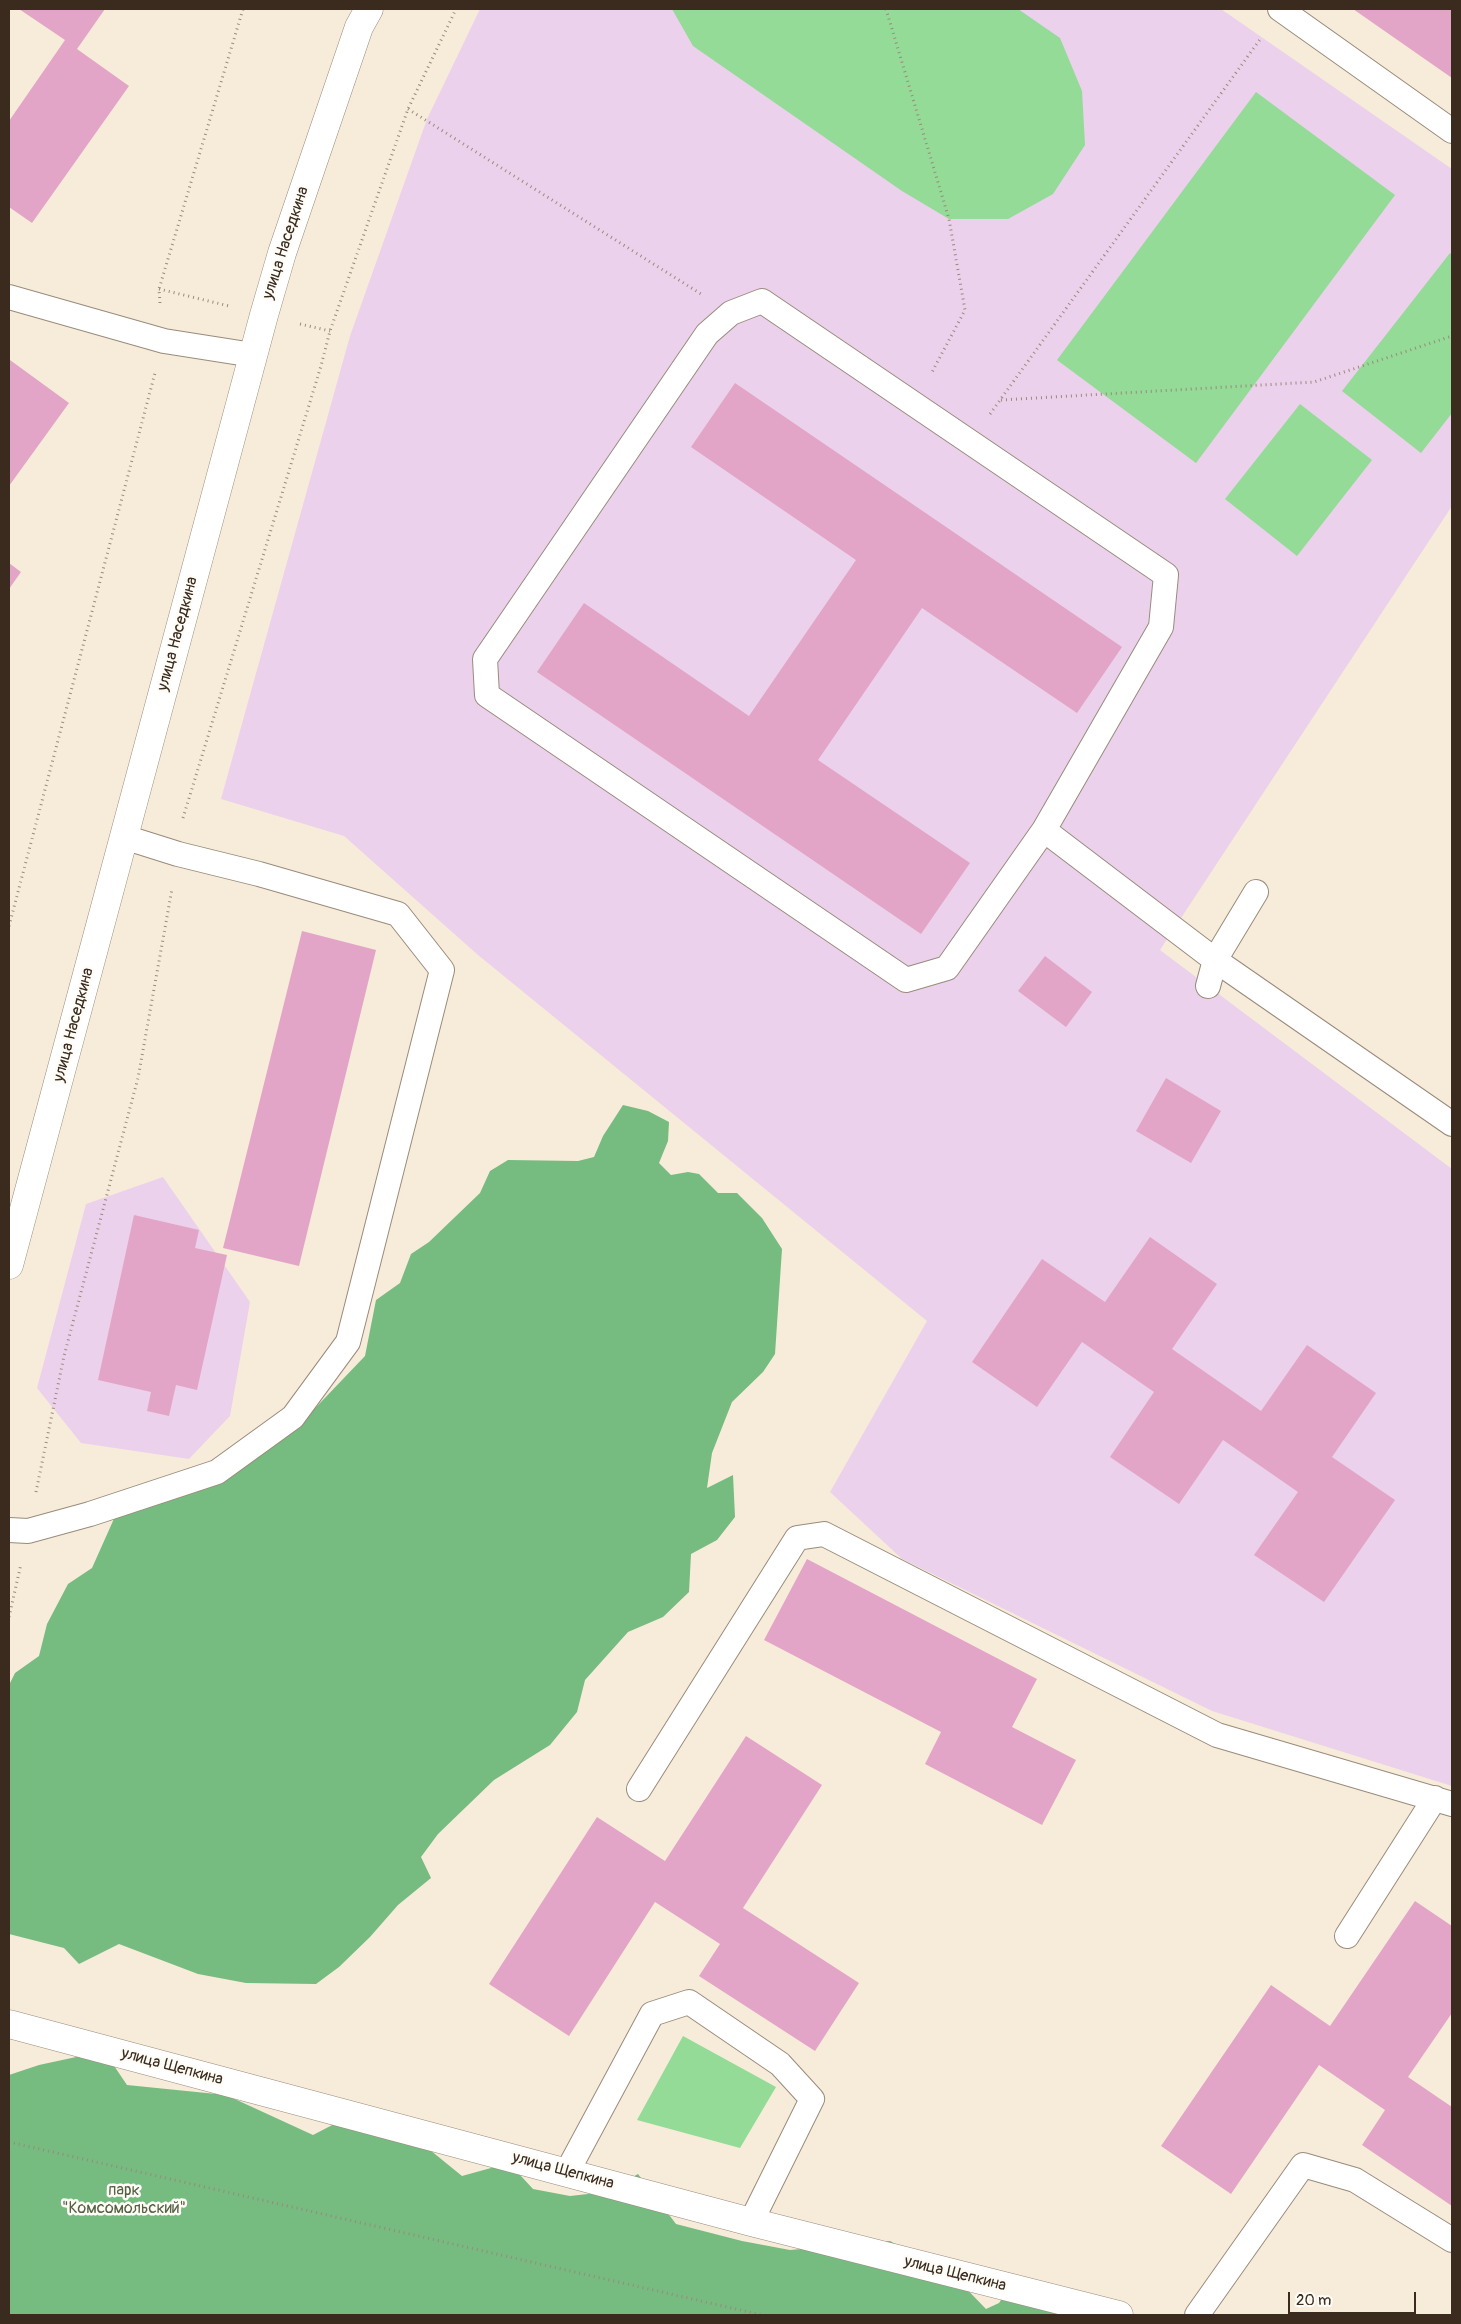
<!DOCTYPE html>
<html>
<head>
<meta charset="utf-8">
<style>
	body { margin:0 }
	#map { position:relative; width:1461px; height:2324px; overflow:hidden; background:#f7ecd9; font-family:Pangolin,sans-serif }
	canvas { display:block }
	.frame { position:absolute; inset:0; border:10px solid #3b2a1e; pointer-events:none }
	.scale { position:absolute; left:1288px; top:2292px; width:128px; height:22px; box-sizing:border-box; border:2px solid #3b2a1e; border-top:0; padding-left:6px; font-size:15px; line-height:18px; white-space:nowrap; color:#3b2a1e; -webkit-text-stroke:4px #fdfcf7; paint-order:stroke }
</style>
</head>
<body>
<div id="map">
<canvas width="1461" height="2324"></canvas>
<div class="frame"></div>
<div class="scale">20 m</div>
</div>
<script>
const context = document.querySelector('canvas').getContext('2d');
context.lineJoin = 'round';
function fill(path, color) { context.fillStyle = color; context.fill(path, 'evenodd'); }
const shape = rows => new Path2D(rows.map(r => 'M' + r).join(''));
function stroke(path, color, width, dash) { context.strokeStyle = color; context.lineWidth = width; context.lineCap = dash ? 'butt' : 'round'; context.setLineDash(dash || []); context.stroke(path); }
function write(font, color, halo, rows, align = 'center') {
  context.font = font + ' Pangolin,sans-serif'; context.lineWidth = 5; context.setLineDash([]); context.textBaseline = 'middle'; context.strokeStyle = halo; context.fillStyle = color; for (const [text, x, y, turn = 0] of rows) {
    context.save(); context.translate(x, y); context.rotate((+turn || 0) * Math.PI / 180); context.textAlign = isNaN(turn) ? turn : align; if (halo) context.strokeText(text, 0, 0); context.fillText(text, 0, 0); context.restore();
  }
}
fill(shape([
	[480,9,1221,9,1452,169,1452,506,1160,950,1452,1169,1452,1786,1212,1711,902,1559,830,1492,927,1321,478,955,344,836,221,799,350,336,427,119],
	[163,1177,250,1302,230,1416,189,1459,81,1443,37,1388,86,1204]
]), '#ebd1eb');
fill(shape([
	[672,9,1018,9,1060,38,1082,91,1085,145,1053,194,1008,219,949,219,902,191,693,46],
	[1256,92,1395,195,1196,463,1057,360],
	[1450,253,1452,255,1452,413,1421,453,1342,391],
	[1300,404,1372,460,1297,556,1225,499],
	[683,2036,776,2087,740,2148,637,2120]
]), '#93db96');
fill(shape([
	[623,1105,648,1111,669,1122,668,1141,659,1163,671,1175,688,1172,699,1174,718,1193,737,1193,762,1218,782,1249,775,1354,763,1372,732,1402,712,1453,707,1488,733,1475,735,1517,717,1540,691,1554,689,1592,663,1617,628,1632,585,1680,577,1712,550,1745,494,1780,438,1834,421,1857,431,1878,398,1905,370,1937,339,1967,316,1984,246,1983,198,1974,119,1944,79,1964,64,1948,9,1934,9,1685,15,1673,39,1656,47,1624,68,1584,92,1568,117,1512,299,1425,365,1356,376,1300,400,1283,411,1254,429,1242,480,1193,490,1171,508,1160,578,1161,594,1157,603,1136],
	[104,2051,127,2085,226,2095,313,2135,340,2121,414,2137,462,2176,509,2163,533,2189,570,2196,606,2192,638,2174,676,2224,742,2241,790,2250,890,2241,955,2277,986,2309,999,2303,1011,2285,1068,2315,9,2315,9,2075,39,2065]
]), '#76bb7f');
fill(shape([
	[19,9,105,9,77,49,129,86,32,223,9,207,9,121,65,40],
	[1353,9,1452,9,1452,78],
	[10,360,69,403,9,486,9,362],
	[735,383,1122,647,1077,713,922,608,818,760,970,863,921,934,537,672,584,603,749,716,856,560,691,447],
	[9,563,21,572,9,589],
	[302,931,376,950,299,1266,223,1248],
	[1045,956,1092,992,1066,1027,1018,991],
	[1166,1078,1221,1111,1191,1163,1136,1131],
	[134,1215,199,1230,195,1248,227,1255,197,1390,176,1385,169,1416,147,1411,151,1392,98,1380],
	[1150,1237,1217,1284,1172,1349,1261,1411,1307,1345,1376,1393,1332,1457,1395,1500,1324,1602,1254,1555,1298,1492,1223,1440,1179,1504,1110,1457,1154,1392,1082,1342,1037,1407,972,1362,1042,1259,1105,1302],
	[807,1559,1037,1679,1012,1727,1076,1760,1042,1825,925,1764,941,1732,764,1640],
	[746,1736,822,1785,743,1908,859,1983,815,2051,699,1976,720,1944,655,1902,569,2036,489,1984,597,1817,665,1861],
	[1415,1901,1452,1926,1452,2013,1408,2077,1452,2107,1452,2206,1362,2145,1385,2110,1319,2065,1231,2194,1161,2146,1271,1985,1330,2026]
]), '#e3a5c7');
const lane = shape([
	[1280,9,1452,131],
	[9,297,164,341,253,355],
	[1044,830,947,968,906,980,487,695,485,659,707,334,731,313,762,301,1166,575,1161,627,1044,830,1215,960,1208,986],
	[1256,892,1215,960,1452,1124],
	[9,1530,28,1531,90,1514,217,1472,293,1417,348,1342,442,970,398,914,259,874,178,854,124,837],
	[639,1789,797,1538,824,1534,1217,1735,1452,1804],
	[1347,1936,1435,1798],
	[567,2172,652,2014,689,2002,780,2064,812,2099,751,2222],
	[1197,2315,1303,2165,1355,2180,1452,2240]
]);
const secondary = shape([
	[9,1265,264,315,282,253,359,27,369,9],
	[9,2024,751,2222,1119,2315]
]);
stroke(lane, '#998b7c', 26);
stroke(secondary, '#998b7c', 29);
stroke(shape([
	[886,9,949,219,965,310,931,374],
	[408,109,701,294],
	[159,289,229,306],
	[160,303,159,289,243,9],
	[300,324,330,331],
	[1001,400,1314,382,1452,336],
	[990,414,1261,38],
	[183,818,321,366,330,331,408,109,456,9],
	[9,926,155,373],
	[36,1492,64,1356,138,1078,172,889],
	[9,1617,21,1564],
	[9,2142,762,2315]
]), '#998b7c', 3, [1, 4]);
stroke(lane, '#fff', 24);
stroke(secondary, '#fff', 28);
write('16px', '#3b2a1e', '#fdfcf7', [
	["улица Наседкина",286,243,-72],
	["улица Наседкина",178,634,-75],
	["улица Наседкина",74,1025,-75],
	["улица Щепкина",172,2067,15],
	["улица Щепкина",563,2171,15],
	["улица Щепкина",955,2274,14]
]);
write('16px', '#555f42', '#fdfcf7', [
	["парк",124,2191],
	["\"Комсомольский\"",124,2209]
]);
</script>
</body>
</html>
